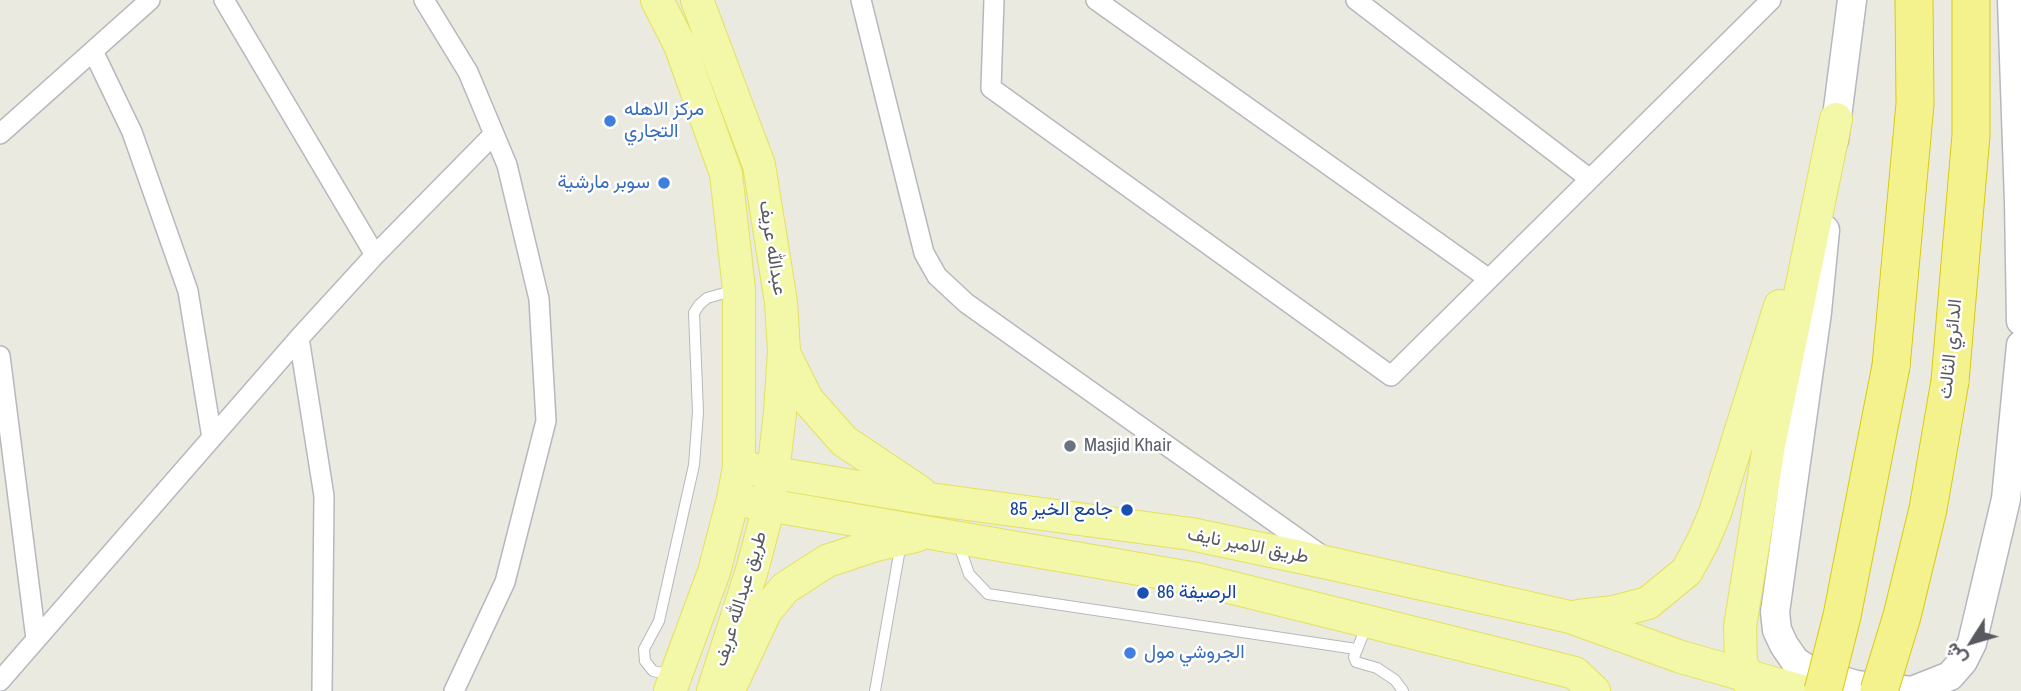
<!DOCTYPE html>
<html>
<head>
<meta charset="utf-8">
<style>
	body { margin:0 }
	#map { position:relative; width:2021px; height:691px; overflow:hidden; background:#eaeae0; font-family:"Archivo Narrow",Vazirmatn,sans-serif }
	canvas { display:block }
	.north { position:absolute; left:1937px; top:607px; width:70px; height:70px; -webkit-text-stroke:5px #fff; paint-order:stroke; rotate:233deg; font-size:19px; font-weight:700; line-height:28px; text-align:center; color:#585a60 }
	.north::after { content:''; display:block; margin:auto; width:24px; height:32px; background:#585a60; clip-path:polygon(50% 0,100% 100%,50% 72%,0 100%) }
</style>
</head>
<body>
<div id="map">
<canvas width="2021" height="691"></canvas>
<div class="north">ش</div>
</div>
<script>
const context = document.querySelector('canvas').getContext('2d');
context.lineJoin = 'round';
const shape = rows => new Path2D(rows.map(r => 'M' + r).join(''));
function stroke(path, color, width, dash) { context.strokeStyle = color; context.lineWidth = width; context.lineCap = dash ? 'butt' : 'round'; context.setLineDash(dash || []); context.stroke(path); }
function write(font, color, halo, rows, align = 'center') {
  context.font = font + ' "Archivo Narrow",Vazirmatn,sans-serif'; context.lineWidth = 5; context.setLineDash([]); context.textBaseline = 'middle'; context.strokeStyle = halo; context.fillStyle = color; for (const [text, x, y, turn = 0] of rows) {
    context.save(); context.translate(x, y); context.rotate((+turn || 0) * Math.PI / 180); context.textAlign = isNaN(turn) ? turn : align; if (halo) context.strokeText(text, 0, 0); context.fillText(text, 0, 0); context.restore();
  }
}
const lane = shape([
	[959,545,969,574,988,594,1356,649],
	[1367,625,1354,657,1356,662,1377,668,1395,680,1403,691],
	[671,675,653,671,645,661,644,649,659,621,694,465,698,412,694,313,699,305,707,298,735,290],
	[875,691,901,543]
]);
const street = shape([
	[224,0,375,255],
	[424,0,468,72,507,165,539,299,546,421,505,582,454,691],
	[861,0,924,253,937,276,966,303,1324,557],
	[994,0,991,88,1391,376,1771,0],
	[1096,0,1489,279],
	[1356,0,1590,179],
	[93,51,132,132,188,291,212,438],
	[0,134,150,0],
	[0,356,36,639],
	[0,681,299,338],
	[322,691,324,496,299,338,375,255,494,134]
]);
const secondary = shape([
	[2012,0,2019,202,2021,321],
	[1834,140,1852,0],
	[1825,230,1817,312,1775,612,1777,630,1784,645,1795,661,1810,671,1856,685,1912,691,1950,676,1963,661,1972,643,2006,499,2021,345]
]);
const primary = shape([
	[657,0,680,45,726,174,739,289,739,467,733,499,714,572,670,691],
	[697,0,759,165,781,302,784,351,780,413,769,506,752,570,713,691],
	[785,355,807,399,844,441,920,492],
	[739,467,930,499,1191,534,1333,564,1570,617,1681,657,1801,691],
	[733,499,1197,579,1575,673,1594,691],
	[1578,616,1614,612,1648,603,1687,571,1703,541,1715,513,1780,306],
	[733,681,766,611,785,588,827,561,872,546,916,536],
	[1752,691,1741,661,1740,627,1769,445,1836,119]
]);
const highway = shape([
	[1891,366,1915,104,1914,0],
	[1950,381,1971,135,1971,0]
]);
stroke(lane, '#b7b8be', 12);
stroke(street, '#b7b8be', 22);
stroke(secondary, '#b5b7be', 31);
stroke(primary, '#e5e05e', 34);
stroke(highway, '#d9ca11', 39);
stroke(lane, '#fff', 10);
stroke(street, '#fff', 19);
stroke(secondary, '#fff', 28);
stroke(primary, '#f2f8a7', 32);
stroke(highway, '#f4f28d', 37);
const highwayBridge = shape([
	[1823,691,1842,616,1891,366],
	[1879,691,1902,616,1928,509,1950,381]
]);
stroke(highwayBridge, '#d9ca11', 39, []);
stroke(highwayBridge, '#f4f28d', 37);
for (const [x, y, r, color] of [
	[610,121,7,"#3f7fe0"],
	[664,183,7,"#3f7fe0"],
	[1070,446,7,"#6b7280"],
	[1127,510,7,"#1a4fb4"],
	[1143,593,7,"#1a4fb4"],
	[1130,653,7,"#3f7fe0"]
]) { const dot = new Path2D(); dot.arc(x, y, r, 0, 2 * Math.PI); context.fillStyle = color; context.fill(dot); stroke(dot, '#fff', 2.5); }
write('19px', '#366cbe', '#fff', [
	["مركز الاهله",624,110],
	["التجاري",624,132],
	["سوبر مارشية",650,183,"right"],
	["الجروشي مول",1144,653]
], 'left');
write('19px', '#585a60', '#fff', [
	["عبدالله عريف",772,248,81],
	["الدائري الثالث",1951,349,-84],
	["طريق الامير نايف",1248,546,11],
	["طريق عبدالله عريف",741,599,-73]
]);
write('19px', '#5b616d', '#fff', [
	["Masjid Khair",1084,446]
], 'left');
write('19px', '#164399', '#fff', [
	["جامع الخير 85",1113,510],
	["الرصيفة 86",1157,593,"left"]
], 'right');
</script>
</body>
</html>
